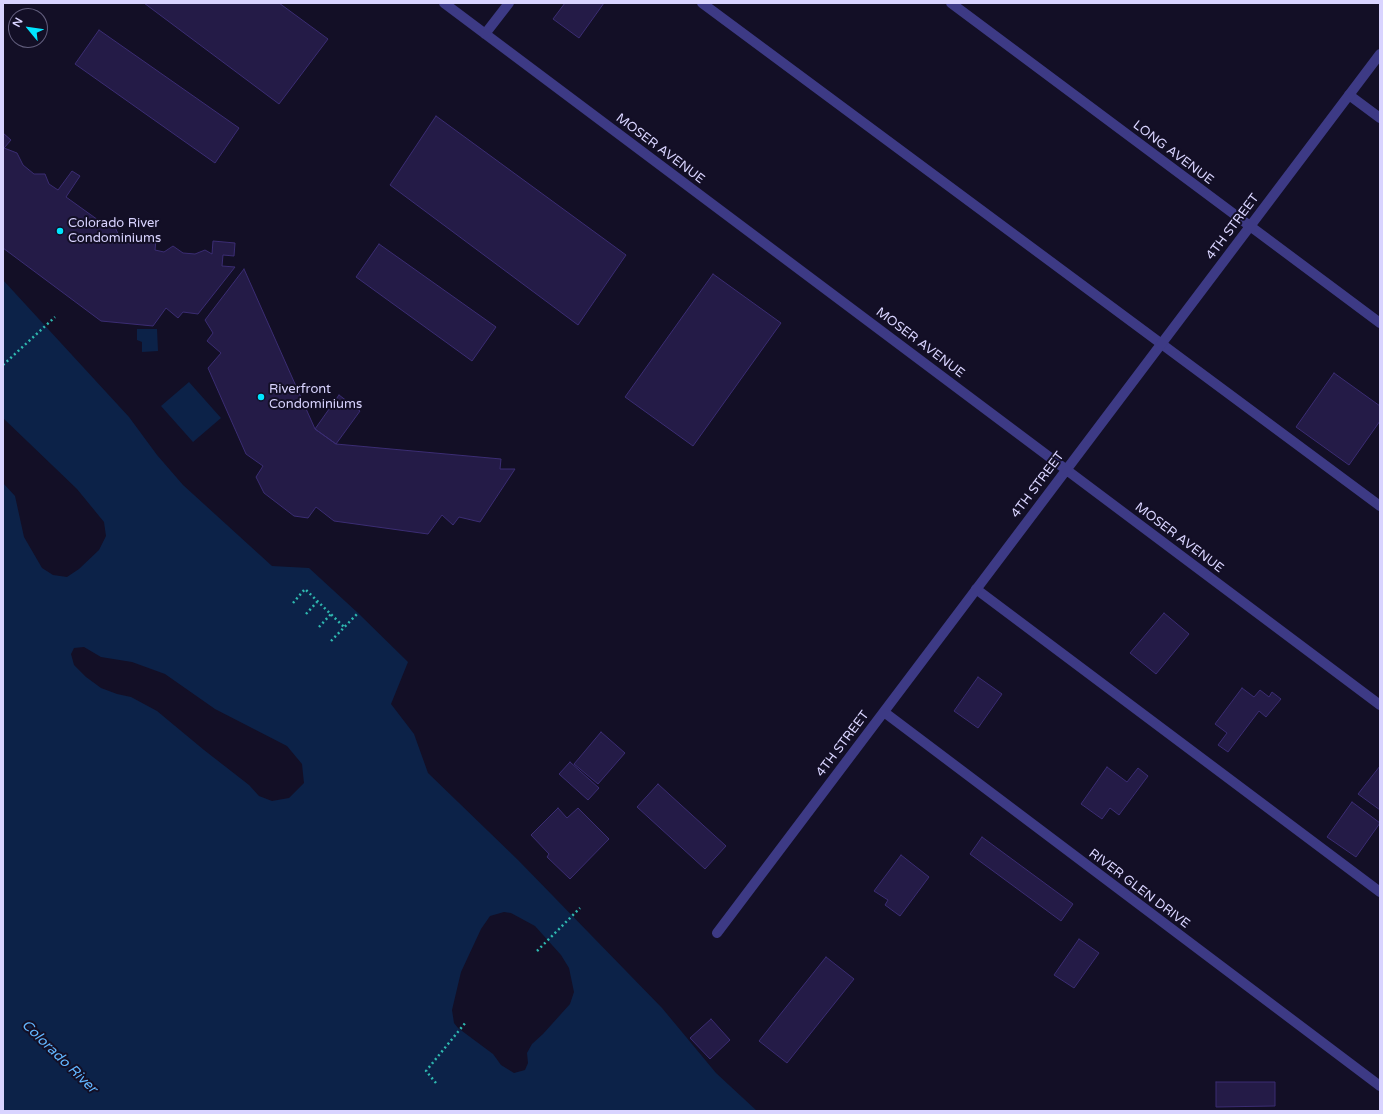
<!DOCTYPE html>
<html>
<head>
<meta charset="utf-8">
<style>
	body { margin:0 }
	#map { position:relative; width:1383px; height:1114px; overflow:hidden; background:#130f26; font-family:"Varela Round",sans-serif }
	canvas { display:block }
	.frame { position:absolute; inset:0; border:4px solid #d9d4ff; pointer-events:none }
	.north { position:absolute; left:8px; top:8px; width:40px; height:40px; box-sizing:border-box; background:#130f26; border:1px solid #625e7d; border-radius:50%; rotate:299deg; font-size:11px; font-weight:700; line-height:16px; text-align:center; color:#d9d4ff }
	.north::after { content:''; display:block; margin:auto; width:14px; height:18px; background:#00e5ff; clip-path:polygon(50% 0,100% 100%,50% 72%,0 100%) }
</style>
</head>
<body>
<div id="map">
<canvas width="1383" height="1114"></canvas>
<div class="frame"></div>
<div class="north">N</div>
</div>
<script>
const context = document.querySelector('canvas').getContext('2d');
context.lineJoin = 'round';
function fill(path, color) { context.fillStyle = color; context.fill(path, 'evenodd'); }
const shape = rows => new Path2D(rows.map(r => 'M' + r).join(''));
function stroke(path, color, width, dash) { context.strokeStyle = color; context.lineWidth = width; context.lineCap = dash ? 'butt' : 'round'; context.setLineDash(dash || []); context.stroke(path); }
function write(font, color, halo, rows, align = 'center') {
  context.font = font + ' "Varela Round",sans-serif'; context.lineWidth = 4; context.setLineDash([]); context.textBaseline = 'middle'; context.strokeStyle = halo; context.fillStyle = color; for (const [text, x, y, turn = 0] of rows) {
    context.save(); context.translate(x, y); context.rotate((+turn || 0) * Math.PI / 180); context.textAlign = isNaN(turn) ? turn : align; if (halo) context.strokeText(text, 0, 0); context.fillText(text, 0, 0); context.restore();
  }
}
fill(shape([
	[3,280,129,417,157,455,183,485,272,566,309,568,358,613,408,662,391,704,414,734,428,773,518,860,662,1008,716,1073,757,1111,3,1111,3,483,15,496,24,537,42,568,53,575,67,577,79,569,99,550,106,536,104,522,77,489,3,418],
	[84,647,101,657,132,662,165,674,215,709,287,746,302,764,304,783,289,798,272,801,259,796,249,785,204,750,157,711,131,697,117,694,101,688,86,677,74,665,71,654,74,648],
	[504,912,511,913,535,926,561,955,569,968,574,992,570,1004,543,1034,532,1044,527,1053,528,1063,525,1070,514,1073,501,1065,493,1054,458,1028,454,1023,452,1010,461,972,481,929,490,916],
	[137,329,157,329,158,351,142,352,142,342,137,340],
	[189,382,221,418,193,442,161,406]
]), '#0c2248');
const building = shape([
	[144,3,279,3,328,39,279,104,144,3],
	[565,3,604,3,579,38,553,19,565,3],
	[99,30,239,128,215,163,75,64,99,30],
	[436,116,626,255,578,325,390,185,436,116],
	[3,133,11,140,4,148,17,153,23,165,34,174,45,174,49,184,58,190,72,171,80,176,66,197,105,225,115,227,119,236,130,244,135,236,156,240,155,250,164,252,173,246,183,253,195,254,205,250,212,254,213,241,235,243,234,256,223,255,222,266,235,267,198,314,183,312,178,318,166,308,153,326,101,321,3,248,3,133],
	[379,244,496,327,472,361,356,277,379,244],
	[244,269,315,429,336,444,501,459,500,469,515,469,480,522,459,517,453,525,442,515,428,534,334,521,316,507,308,518,294,516,264,493,256,477,263,466,246,454,208,368,221,353,207,341,213,333,205,320,244,269],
	[713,274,781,323,693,446,625,397,713,274],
	[1334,373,1380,406,1380,421,1349,465,1296,427,1334,373],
	[339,395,360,411,336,444,315,429,339,395],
	[1164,613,1189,634,1156,674,1130,653,1164,613],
	[978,677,1002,694,978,728,954,711,978,677],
	[1242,688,1254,697,1260,690,1269,697,1272,692,1281,699,1266,717,1259,711,1228,752,1218,745,1227,733,1215,724,1242,688],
	[601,732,625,753,598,784,574,764,601,732],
	[570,762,599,788,588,800,559,774,570,762],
	[1380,766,1380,810,1358,794,1380,766],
	[1107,767,1127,782,1138,768,1148,776,1119,815,1110,808,1102,819,1081,804,1107,767],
	[658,784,726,846,705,869,637,807,658,784],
	[1352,802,1380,823,1356,857,1327,837,1352,802],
	[558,808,567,818,578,808,609,839,570,879,547,857,549,854,531,835,558,808],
	[982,837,1073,904,1061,921,970,854,982,837],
	[901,855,929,877,900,916,885,905,888,900,874,891,901,855],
	[1079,939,1099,953,1074,988,1054,975,1079,939],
	[826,957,854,979,787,1063,759,1041,826,957],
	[711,1019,730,1040,710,1059,690,1038,711,1019],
	[1216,1082,1275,1082,1275,1106,1216,1107,1216,1082]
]);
fill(building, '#241b47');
stroke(building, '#3b2d73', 1);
stroke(shape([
	[3,365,55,317],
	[293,603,305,589,344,627],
	[306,614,317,602],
	[319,627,331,614],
	[331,641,358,613],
	[537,951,580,908],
	[436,1083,426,1071,466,1022]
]), '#2fb8b0', 2.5, [2, 3]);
stroke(shape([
	[702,3,1380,506],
	[1349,95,1380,118],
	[976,589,1380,892]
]), '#3d3a85', 10);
stroke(shape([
	[444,3,1380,705],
	[951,3,1380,323],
	[485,34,509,3],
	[884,712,1380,1086],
	[717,933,1380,54]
]), '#3d3a85', 10);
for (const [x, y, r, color] of [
	[60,231,4,"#00e5ff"],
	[261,397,4,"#00e5ff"]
]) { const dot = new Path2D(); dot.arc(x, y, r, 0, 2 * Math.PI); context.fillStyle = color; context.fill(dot); stroke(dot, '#130f26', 1.5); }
write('13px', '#d9d4ff', '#130f26', [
	["MOSER AVENUE",660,149,37],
	["LONG AVENUE",1173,153,37],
	["4TH STREET",1233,227,-53],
	["MOSER AVENUE",920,343,37],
	["4TH STREET",1038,485,-53],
	["MOSER AVENUE",1179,538,37],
	["4TH STREET",843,744,-53],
	["RIVER GLEN DRIVE",1139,889,37]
]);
write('13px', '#d9d4ff', '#130f26', [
	["Colorado River",68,224],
	["Condominiums",68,239],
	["Riverfront",269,390],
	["Condominiums",269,405]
], 'left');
write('italic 14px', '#62b6ff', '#130f26', [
	["Colorado River",59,1057,44]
]);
</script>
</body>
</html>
